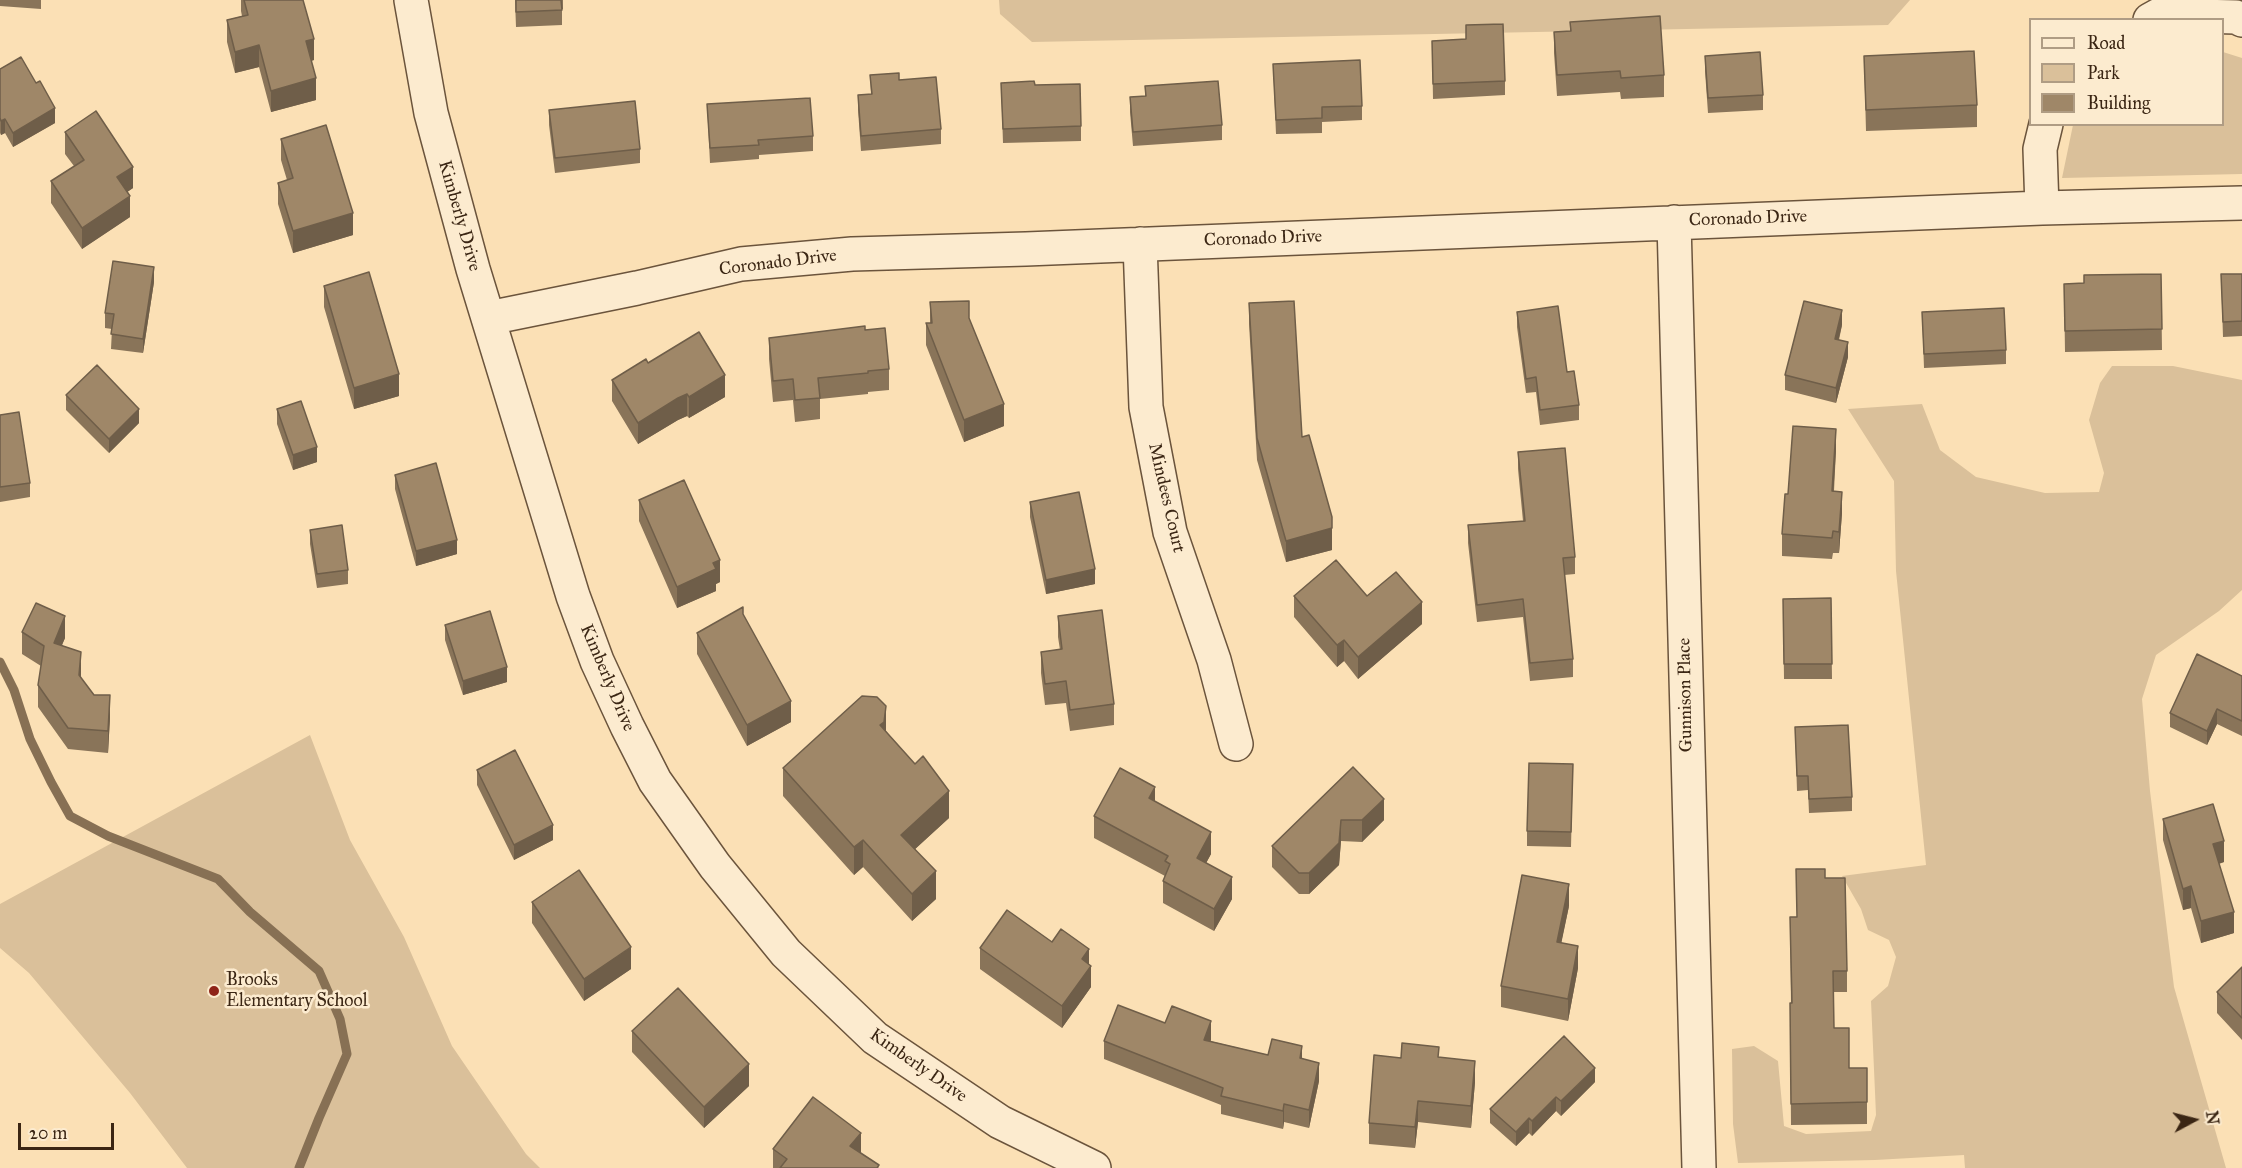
<!DOCTYPE html>
<html>
<head>
<meta charset="utf-8">
<style>
	body { margin:0 }
	#map { position:relative; width:2242px; height:1168px; overflow:hidden; background:#fbe0b5; font-family:"IM FELL Great Primer",serif }
	canvas { display:block }
	.legend { position:absolute; left:2029px; top:18px; width:195px; height:108px; box-sizing:border-box; background:#fcebcf; border:2px solid #af9c84; margin:0; padding:8px 10px; list-style:none; font-size:18px; color:#3b2614 }
	.legend li { display:flex; align-items:center; gap:12px; height:30px }
	.legend b { width:30px; border:2px solid #af9c84 }
	.north { position:absolute; left:2164px; top:1090px; width:60px; height:60px; -webkit-text-stroke:4px #fcebcf; paint-order:stroke; rotate:83deg; font-size:16px; font-weight:700; line-height:24px; text-align:center; color:#3b2614 }
	.north::after { content:''; display:block; margin:auto; width:21px; height:27px; background:#3b2614; clip-path:polygon(50% 0,100% 100%,50% 72%,0 100%) }
	.scale { position:absolute; left:18px; top:1123px; width:96px; height:27px; box-sizing:border-box; border:3px solid #3b2614; border-top:0; padding-left:8px; font-size:18px; line-height:21px; white-space:nowrap; color:#3b2614; -webkit-text-stroke:4px #fcebcf; paint-order:stroke }
</style>
</head>
<body>
<div id="map">
<canvas width="2242" height="1168"></canvas>
<ul class="legend">
<li><b style="height:8px;background:#fcebcf"></b>Road</li>
<li><b style="height:16px;background:#dac09a"></b>Park</li>
<li><b style="height:16px;background:#9f8768"></b>Building</li>
</ul>
<div class="north">N</div>
<div class="scale">20 m</div>
</div>
<script>
const context = document.querySelector('canvas').getContext('2d');
context.lineJoin = 'round';
function fill(path, color) { context.fillStyle = color; context.fill(path, 'evenodd'); }
const shape = rows => new Path2D(rows.map(r => 'M' + r).join(''));
function stroke(path, color, width, dash) { context.strokeStyle = color; context.lineWidth = width; context.lineCap = dash ? 'butt' : 'round'; context.setLineDash(dash || []); context.stroke(path); }
function write(font, color, halo, rows, align = 'center') {
  context.font = font + ' "IM FELL Great Primer",serif'; context.lineWidth = 5; context.setLineDash([]); context.textBaseline = 'middle'; context.strokeStyle = halo; context.fillStyle = color; for (const [text, x, y, turn = 0] of rows) {
    context.save(); context.translate(x, y); context.rotate((+turn || 0) * Math.PI / 180); context.textAlign = isNaN(turn) ? turn : align; if (halo) context.strokeText(text, 0, 0); context.fillText(text, 0, 0); context.restore();
  }
}
fill(shape([
	[999,0,1910,0,1888,25,1032,42,1000,14],
	[2223,52,2242,58,2242,174,2062,178,2073,125,2222,124],
	[2112,366,2173,366,2242,380,2242,590,2219,611,2156,655,2142,699,2150,791,2174,987,2226,1168,1965,1168,1964,1155,1875,1160,1738,1163,1733,1124,1732,1049,1754,1046,1778,1061,1784,1126,1806,1134,1871,1131,1876,1115,1871,1001,1888,986,1896,957,1889,940,1868,930,1861,909,1842,876,1926,865,1896,571,1894,481,1848,409,1922,404,1940,450,1976,477,2045,493,2099,492,2104,473,2089,420,2100,383],
	[310,735,350,840,404,937,452,1046,526,1154,540,1168,187,1168,130,1093,29,973,0,948,0,904]
]), '#dac09a');
stroke(shape([
	[0,662,14,690,30,739,51,782,70,816,108,836,218,879,250,912,319,971,340,1019,347,1054,319,1118,299,1168]
]), '#877054', 9);
const minor = shape([
	[411,0,431,113,473,269,573,596,597,661,627,726,655,781,715,866,786,953,875,1038,1000,1122,1094,1168],
	[2150,20,2159,15,2236,17,2242,20],
	[2042,208,2040,149,2046,124],
	[1674,222,1699,1168],
	[1140,244,1146,407,1170,532,1214,660,1236,744],
	[489,318,637,288,741,264,852,254,1026,249,2042,208,2242,203]
]);
stroke(minor, '#6b543c', 36);
stroke(minor, '#fcebcf', 33);
fill(shape([
	[0,0,41,0,41,9,0,6],
	[241,0,303,0,314,60,311,61,316,100,271,112,259,67,235,73,227,42,227,20,242,16,241,11],
	[515,0,563,0,563,9,562,9,562,25,516,27],
	[1570,22,1664,75,1664,97,1621,99,1620,92,1557,96,1554,53,1554,32,1570,31],
	[1466,25,1505,81,1505,95,1433,99,1432,41,1466,39],
	[1705,56,1763,95,1763,110,1708,113,1705,71],
	[1864,56,1977,105,1977,127,1866,131],
	[1273,64,1362,106,1362,120,1322,122,1322,133,1276,134],
	[0,69,36,83,55,123,13,147,5,133,1,135,0,133],
	[870,75,899,80,941,129,941,144,861,151,858,110,858,95,871,94],
	[1001,83,1035,85,1081,126,1081,141,1003,143],
	[1145,86,1222,125,1222,140,1133,146,1130,112,1130,97,1145,96],
	[707,104,813,136,813,151,759,155,759,159,710,163],
	[549,110,640,149,640,163,555,173,549,125],
	[65,132,133,188,127,192,130,217,82,249,51,203,51,181,74,166,65,154],
	[281,139,353,235,293,253,278,204,278,183,287,180,281,160],
	[2161,274,2162,350,2065,352,2064,284,2084,283],
	[2221,274,2242,274,2242,336,2223,337],
	[154,282,143,353,111,349,112,329,105,328,105,313],
	[324,286,399,396,354,409,324,307],
	[930,302,969,318,1004,426,964,442,926,345,926,323,930,323],
	[1249,303,1302,437,1332,550,1286,562,1257,460,1249,324],
	[1517,312,1579,405,1579,420,1540,425,1536,392,1526,393,1517,327],
	[1922,312,2006,350,2006,364,1924,368],
	[1842,325,1839,340,1848,357,1836,403,1785,390,1785,375],
	[865,330,889,369,889,390,868,392,868,394,820,399,820,419,795,422,793,400,773,402,769,359,769,338],
	[648,363,725,397,689,418,687,416,678,420,638,444,612,401,612,380],
	[66,395,139,423,109,453,66,410],
	[277,409,317,462,293,470,277,424],
	[0,415,30,483,30,497,0,502],
	[1836,450,1834,491,1842,513,1839,553,1833,553,1832,559,1782,556,1782,534,1788,494],
	[1518,452,1575,557,1575,574,1564,575,1573,659,1573,677,1530,681,1523,617,1477,622,1468,543,1468,525,1523,521,1518,469],
	[395,475,457,554,416,566,395,489],
	[639,500,720,582,716,584,716,591,677,608,639,521],
	[1030,502,1095,584,1046,594,1030,517],
	[310,530,348,570,348,584,317,588,310,544],
	[1294,596,1367,596,1422,624,1358,679,1344,661,1337,667,1294,617],
	[1831,598,1832,679,1784,679,1783,599],
	[743,614,791,722,747,746,697,654,697,633],
	[1058,616,1114,704,1114,725,1070,731,1066,703,1045,705,1041,673,1041,652,1060,650,1058,637],
	[445,625,507,682,463,695,445,640],
	[22,632,65,638,61,646,81,674,81,678,110,717,108,753,68,749,38,707,38,685,41,666,22,654],
	[2242,676,2242,736,2217,724,2207,745,2170,727,2170,713],
	[1795,727,1852,797,1852,811,1809,813,1808,790,1797,791],
	[886,731,949,818,915,849,936,899,912,921,863,867,854,875,783,796,783,768],
	[1573,764,1571,847,1527,846,1527,831],
	[1353,767,1384,820,1362,842,1341,841,1339,865,1309,894,1299,894,1272,867,1272,846],
	[477,770,553,840,514,860,477,785],
	[1155,802,1211,854,1206,863,1232,899,1214,931,1163,903,1163,881,1165,876,1094,838,1094,816],
	[2163,819,2224,862,2219,864,2234,933,2201,943,2191,908,2183,910,2163,840],
	[1796,869,1825,878,1847,971,1847,992,1833,992,1834,1028,1849,1068,1867,1068,1867,1124,1791,1125,1790,1003,1791,1003,1790,917,1797,917],
	[532,902,631,969,584,1001,532,923],
	[1569,906,1561,943,1578,968,1568,1021,1501,1007,1501,986],
	[1052,942,1089,964,1091,987,1062,1028,980,969,980,948],
	[2242,967,2242,1040,2217,1013,2217,992],
	[1165,1023,1211,1040,1210,1041,1268,1055,1302,1059,1319,1081,1309,1128,1284,1122,1283,1129,1221,1114,1221,1105,1104,1059,1104,1041],
	[632,1031,749,1086,704,1128,632,1052],
	[1439,1057,1475,1082,1471,1128,1418,1122,1415,1148,1369,1144,1369,1123,1401,1058],
	[1595,1082,1561,1116,1556,1111,1532,1136,1529,1133,1516,1146,1490,1123,1490,1109],
	[773,1149,861,1153,879,1168,773,1168]
]), '#897459');
fill(shape([
	[314,39,314,60,306,62,306,41],
	[259,45,259,67,235,73,235,52],
	[316,78,316,100,271,112,271,91],
	[55,108,55,123,13,147,13,133],
	[5,119,5,133,1,135,1,121],
	[133,167,133,188,117,199,117,177],
	[130,196,130,217,82,249,82,228],
	[353,213,353,235,293,253,293,231],
	[154,267,154,282,143,353,143,339],
	[1842,310,1842,325,1835,354,1835,339],
	[1848,342,1848,357,1836,403,1836,388],
	[399,374,399,396,354,409,354,388],
	[725,375,725,397,689,418,689,397],
	[687,394,687,416,678,420,638,444,638,423,678,398],
	[1004,404,1004,426,964,442,964,420],
	[139,409,139,423,109,453,109,439],
	[1836,429,1836,450,1832,513,1832,491],
	[317,447,317,462,293,470,293,455],
	[1842,492,1842,513,1839,553,1839,532],
	[1332,528,1332,550,1286,562,1286,541],
	[457,540,457,554,416,566,416,551],
	[720,560,720,582,716,584,716,591,677,608,677,587,713,563],
	[1095,569,1095,584,1046,594,1046,580],
	[1422,602,1422,624,1358,679,1358,657],
	[65,616,65,638,54,665,54,643],
	[1344,640,1344,661,1337,667,1337,645],
	[81,652,81,674,79,696,79,675],
	[507,667,507,682,463,695,463,681],
	[110,695,110,717,108,753,108,731],
	[791,701,791,722,747,746,747,725],
	[886,706,886,734,880,725],
	[2217,709,2217,724,2207,745,2207,731],
	[1155,787,1155,808,1149,798],
	[949,791,949,818,901,862,901,835],
	[1384,799,1384,820,1362,842,1362,820],
	[1341,820,1341,841,1339,865,1309,894,1309,873],
	[553,825,553,840,514,860,514,845],
	[1211,832,1211,854,1197,880,1197,858],
	[863,840,863,867,854,875,854,847],
	[2224,841,2224,862,2213,865,2213,844],
	[936,871,936,899,912,921,912,894],
	[1232,877,1232,899,1214,931,1214,909],
	[1569,884,1569,906,1557,964,1557,942],
	[2191,886,2191,908,2183,910,2183,889],
	[2234,912,2234,933,2201,943,2201,921],
	[1578,946,1578,968,1568,1021,1568,999],
	[631,947,631,969,584,1001,584,979],
	[1089,949,1089,969,1091,966,1091,987,1062,1028,1062,1006,1082,959],
	[1211,1021,1211,1040,1204,1058,1204,1040],
	[1302,1046,1302,1064,1300,1058],
	[1475,1061,1475,1082,1471,1128,1471,1106],
	[1319,1063,1319,1081,1309,1128,1309,1110],
	[749,1064,749,1086,704,1128,704,1107],
	[1595,1068,1595,1082,1561,1116,1561,1101],
	[1556,1097,1556,1111,1532,1136,1532,1121],
	[1418,1101,1418,1122,1415,1148,1415,1127],
	[1284,1104,1284,1122,1283,1129,1283,1111],
	[1529,1118,1529,1133,1516,1146,1516,1132],
	[861,1133,861,1154,850,1146]
]), '#6f5e49');
const building = shape([
	[244,0,303,0,314,39,306,41,316,78,271,91,259,45,235,52,227,20,248,15,244,0],
	[516,0,561,0,562,10,516,12,516,0],
	[1660,16,1664,75,1621,78,1620,71,1557,75,1554,32,1571,31,1570,22,1660,16],
	[1503,24,1505,81,1433,84,1432,41,1466,39,1466,25,1503,24],
	[1974,51,1977,105,1866,110,1864,56,1974,51],
	[1760,52,1763,95,1708,98,1705,56,1760,52],
	[21,57,36,83,40,81,55,108,13,133,5,119,1,121,0,118,0,69,21,57],
	[1360,60,1362,106,1322,107,1322,118,1276,120,1273,64,1360,60],
	[899,73,899,80,936,77,941,129,861,136,858,95,872,94,870,75,899,73],
	[1034,81,1035,85,1080,84,1081,126,1003,129,1001,83,1034,81],
	[1218,81,1222,125,1133,132,1130,97,1146,96,1145,86,1218,81],
	[810,98,813,136,758,140,759,145,710,148,707,104,810,98],
	[635,101,640,149,555,158,549,110,635,101],
	[96,111,133,167,117,177,130,196,82,228,51,181,84,160,65,132,96,111],
	[326,125,353,213,293,231,278,183,293,178,281,139,326,125],
	[113,261,154,267,143,339,111,334,114,314,105,313,113,261],
	[369,272,399,374,354,388,324,286,369,272],
	[2161,274,2162,329,2065,331,2064,284,2084,283,2084,275,2161,274],
	[2221,274,2242,274,2242,321,2223,322,2221,274],
	[969,301,969,318,1004,404,964,420,926,323,932,323,930,302,969,301],
	[1294,301,1302,437,1309,435,1332,517,1332,528,1286,541,1257,438,1249,303,1294,301],
	[1804,301,1842,310,1835,339,1848,342,1836,388,1785,375,1804,301],
	[1558,306,1567,372,1574,371,1579,405,1540,410,1536,377,1526,379,1517,312,1558,306],
	[2004,308,2006,350,1924,354,1922,312,2004,308],
	[865,326,865,330,885,328,889,369,868,371,868,373,818,378,820,398,795,400,793,379,773,381,769,338,865,326],
	[699,332,725,375,689,397,687,394,678,398,638,423,612,380,646,359,648,363,699,332],
	[97,365,139,409,109,439,66,395,97,365],
	[301,401,317,447,293,455,277,409,301,401],
	[19,412,30,483,0,487,0,415,19,412],
	[1793,426,1836,429,1832,491,1842,492,1839,532,1833,531,1832,538,1782,534,1785,494,1788,494,1793,426],
	[1565,448,1575,557,1563,558,1573,659,1530,663,1523,599,1477,605,1468,525,1525,521,1518,452,1565,448],
	[436,463,457,540,416,551,395,475,436,463],
	[684,480,720,560,713,563,716,569,677,587,639,500,684,480],
	[1079,492,1095,569,1046,580,1030,502,1079,492],
	[342,525,348,570,317,574,310,530,342,525],
	[1336,560,1367,596,1396,572,1422,602,1358,657,1344,640,1337,645,1294,596,1336,560],
	[1831,598,1832,664,1784,664,1783,599,1831,598],
	[36,603,65,616,54,643,81,652,79,675,94,695,110,695,108,731,68,728,38,685,44,646,22,632,36,603],
	[743,607,743,614,791,701,747,725,697,633,743,607],
	[1102,610,1114,704,1070,710,1066,681,1045,684,1041,652,1062,649,1058,616,1102,610],
	[490,611,507,667,463,681,445,625,490,611],
	[2197,654,2242,676,2242,721,2217,709,2207,731,2170,713,2197,654],
	[862,696,877,697,886,706,884,722,880,725,915,764,923,756,949,791,901,835,936,871,912,894,863,840,854,847,783,768,862,696],
	[1848,725,1852,797,1809,799,1808,776,1797,776,1795,727,1848,725],
	[515,750,553,825,514,845,477,770,515,750],
	[1529,763,1573,764,1571,832,1527,831,1529,763],
	[1353,767,1384,799,1362,820,1341,820,1339,843,1309,873,1299,873,1272,846,1353,767],
	[1120,768,1155,787,1149,798,1211,832,1197,858,1232,877,1214,909,1163,881,1170,864,1165,861,1168,856,1094,816,1120,768],
	[2213,804,2224,841,2213,844,2234,912,2201,921,2191,886,2183,889,2163,819,2213,804],
	[1796,869,1825,869,1825,878,1845,878,1847,971,1833,971,1834,1028,1849,1028,1849,1068,1867,1068,1867,1102,1791,1104,1790,1003,1792,1003,1790,917,1797,917,1796,869],
	[579,870,631,947,584,979,532,902,579,870],
	[1522,875,1569,884,1557,942,1578,946,1568,999,1501,986,1522,875],
	[1007,910,1052,942,1061,929,1089,949,1082,959,1091,966,1062,1006,980,948,1007,910],
	[2242,967,2242,1018,2217,992,2242,967],
	[678,988,749,1064,704,1107,632,1031,678,988],
	[1118,1005,1165,1023,1172,1006,1211,1021,1204,1040,1268,1055,1272,1039,1302,1046,1300,1058,1319,1063,1309,1110,1284,1104,1283,1111,1221,1096,1223,1088,1104,1041,1118,1005],
	[1564,1036,1595,1068,1561,1101,1556,1097,1532,1121,1529,1118,1516,1132,1490,1109,1564,1036],
	[1402,1043,1439,1047,1438,1057,1475,1061,1471,1106,1418,1101,1415,1127,1369,1123,1374,1055,1401,1058,1402,1043],
	[813,1097,861,1133,850,1146,879,1165,877,1168,780,1168,787,1159,773,1149,813,1097]
]);
fill(building, '#9f8768');
stroke(building, '#6f5e49', 1.5);
for (const [x, y, r, color] of [
	[214,991,6,"#8f2418"]
]) { const dot = new Path2D(); dot.arc(x, y, r, 0, 2 * Math.PI); context.fillStyle = color; context.fill(dot); stroke(dot, '#fcebcf', 2); }
write('18px', '#3b2614', '#fcebcf', [
	["Kimberly Drive",459,216,74],
	["Coronado Drive",1748,219,-2],
	["Coronado Drive",1263,239,-2],
	["Coronado Drive",778,263,-7],
	["Mindees Court",1166,498,77],
	["Kimberly Drive",607,678,67],
	["Gunnison Place",1686,695,-91],
	["Kimberly Drive",918,1066,35]
]);
write('18px', '#3b2614', '#fcebcf', [
	["Brooks",226,981],
	["Elementary School",226,1002]
], 'left');
</script>
</body>
</html>
